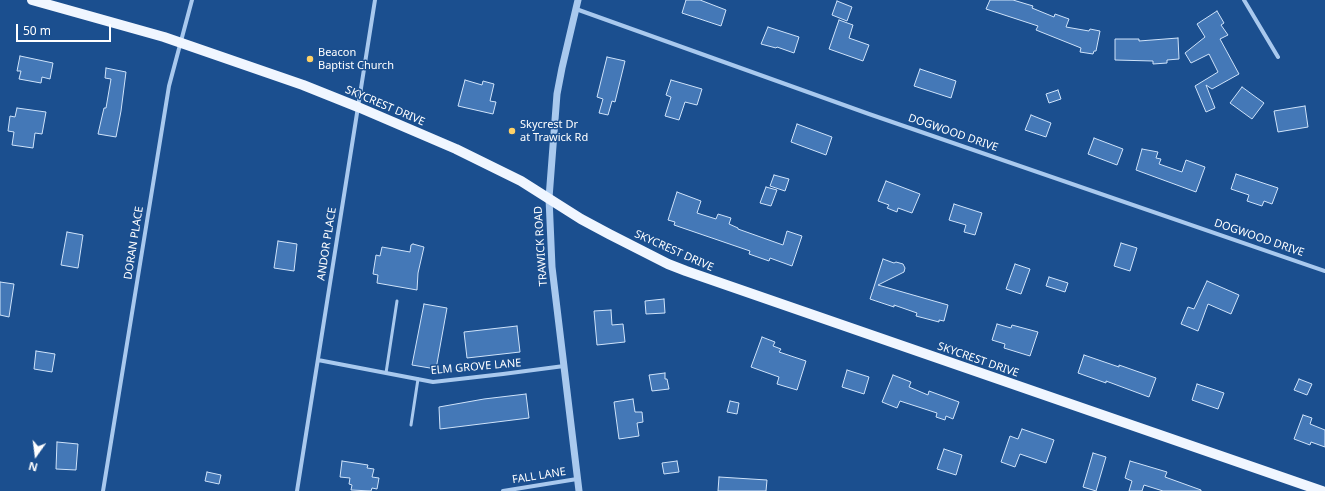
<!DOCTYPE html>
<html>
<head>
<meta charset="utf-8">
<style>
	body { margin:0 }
	#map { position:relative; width:1325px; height:491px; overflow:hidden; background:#1b4f8f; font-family:"Noto Sans",sans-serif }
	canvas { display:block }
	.north { position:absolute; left:16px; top:435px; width:40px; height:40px; -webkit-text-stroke:3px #1b4f8f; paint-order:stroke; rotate:194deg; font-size:11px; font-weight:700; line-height:16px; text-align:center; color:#fff }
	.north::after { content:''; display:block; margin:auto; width:14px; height:18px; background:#fff; clip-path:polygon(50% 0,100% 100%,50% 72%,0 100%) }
	.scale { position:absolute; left:16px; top:24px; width:95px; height:18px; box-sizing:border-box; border:2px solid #fff; border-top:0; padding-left:5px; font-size:12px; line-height:14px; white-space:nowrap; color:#fff; -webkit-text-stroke:3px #1b4f8f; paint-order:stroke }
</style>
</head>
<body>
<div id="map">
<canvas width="1325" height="491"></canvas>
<div class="north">N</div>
<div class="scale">50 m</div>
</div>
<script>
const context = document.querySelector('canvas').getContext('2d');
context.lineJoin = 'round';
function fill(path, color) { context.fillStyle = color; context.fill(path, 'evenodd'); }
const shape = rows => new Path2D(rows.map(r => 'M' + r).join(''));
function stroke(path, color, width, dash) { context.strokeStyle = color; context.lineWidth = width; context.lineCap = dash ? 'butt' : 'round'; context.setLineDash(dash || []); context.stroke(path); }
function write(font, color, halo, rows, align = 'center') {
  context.font = font + ' "Noto Sans",sans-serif'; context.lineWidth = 3; context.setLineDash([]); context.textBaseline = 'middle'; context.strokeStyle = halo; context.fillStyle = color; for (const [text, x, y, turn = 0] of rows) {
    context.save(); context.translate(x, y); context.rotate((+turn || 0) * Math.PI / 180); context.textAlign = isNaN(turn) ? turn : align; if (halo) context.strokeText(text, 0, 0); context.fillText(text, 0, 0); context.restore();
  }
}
const building = shape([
	[686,0,700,0,726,10,721,26,682,13,686,0],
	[990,0,1013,0,1033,6,1032,8,1054,17,1055,14,1069,19,1066,27,1089,31,1090,29,1100,31,1096,51,1094,51,1093,54,1080,52,1081,48,1036,30,1038,26,986,9,990,0],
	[837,1,852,7,847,21,832,15,837,1],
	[1217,11,1224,23,1221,25,1228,35,1220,39,1239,74,1212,89,1206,85,1215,108,1206,112,1195,86,1218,72,1209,54,1191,63,1185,53,1205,37,1197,24,1217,11],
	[839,20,853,25,849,38,869,45,863,61,829,49,839,20],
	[768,27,799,37,794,53,777,47,776,48,761,44,768,27],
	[1178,38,1179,59,1167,60,1167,63,1153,64,1153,61,1115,60,1115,39,1139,39,1139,41,1178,38],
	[20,56,53,63,50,79,42,77,41,83,19,79,21,71,17,71,20,56],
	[607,57,625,61,615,102,612,101,608,115,599,113,603,99,597,97,607,57],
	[106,68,126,72,121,111,116,137,98,134,104,108,106,108,111,79,105,78,106,68],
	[920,69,956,81,951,98,914,86,920,69],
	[465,80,482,85,483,81,494,84,490,101,496,102,493,114,458,106,465,80],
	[671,80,702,89,697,105,685,102,679,120,665,116,671,97,666,95,671,80],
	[1242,87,1264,103,1252,119,1230,103,1242,87],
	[1058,90,1061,99,1049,103,1046,94,1058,90],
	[1305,106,1308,127,1278,132,1274,111,1305,106],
	[17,108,46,112,42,134,35,133,33,148,12,145,14,132,8,131,10,116,15,117,17,108],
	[1031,115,1051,123,1046,137,1025,130,1031,115],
	[797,124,832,137,826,155,791,142,797,124],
	[1094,138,1123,149,1117,165,1088,154,1094,138],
	[1142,149,1158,152,1156,158,1161,159,1159,164,1182,172,1186,160,1205,167,1196,192,1136,170,1142,149],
	[1236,174,1278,188,1272,204,1264,201,1262,206,1247,201,1249,195,1231,189,1236,174],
	[774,175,789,179,785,191,770,186,774,175],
	[886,181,920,194,912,213,898,208,897,212,887,208,889,205,878,201,886,181],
	[766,187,777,190,771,206,760,203,766,187],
	[677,192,701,201,697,213,716,219,718,214,731,218,729,224,738,228,738,229,783,245,787,231,802,236,792,266,770,258,769,261,749,254,750,251,674,225,675,222,668,220,677,192],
	[954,204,982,213,975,235,964,232,966,225,949,220,954,204],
	[67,232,83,235,78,268,61,265,67,232],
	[278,241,297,244,294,271,274,268,278,241],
	[1121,243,1137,248,1130,271,1114,266,1121,243],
	[413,244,424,247,418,273,417,290,377,283,378,275,373,274,376,255,380,256,382,247,410,252,411,245,413,244],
	[883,259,894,263,896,262,903,264,905,268,904,272,878,285,948,305,944,321,939,320,939,322,916,316,917,313,894,305,894,307,870,299,883,259],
	[1015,264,1030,269,1021,294,1006,289,1015,264],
	[1049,277,1068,283,1065,292,1046,286,1049,277],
	[1207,281,1239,295,1231,314,1208,304,1198,331,1181,324,1188,307,1194,309,1207,281],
	[0,282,14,284,9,317,0,315,0,282],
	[664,299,665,313,646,314,645,301,664,299],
	[424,304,447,308,436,369,412,365,424,304],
	[611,310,612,325,623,324,625,342,597,345,594,311,611,310],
	[997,324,1011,328,1012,325,1038,332,1030,356,1004,348,1005,344,992,340,997,324],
	[517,326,520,352,467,358,464,332,517,326],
	[762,337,775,342,773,346,781,349,779,352,806,361,797,390,777,384,779,377,751,367,762,337],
	[36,351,55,354,52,372,34,369,36,351],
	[1084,355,1119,367,1119,365,1156,378,1149,397,1106,381,1106,383,1078,373,1084,355],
	[847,370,869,377,864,394,842,387,847,370],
	[665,373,665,379,667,379,669,389,652,391,649,375,665,373],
	[893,375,911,382,909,387,928,395,929,391,959,402,953,419,946,416,945,420,936,417,937,413,900,401,897,408,882,402,893,375],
	[1299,379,1312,384,1307,395,1294,390,1299,379],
	[1197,384,1224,393,1218,409,1192,400,1197,384],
	[526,394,529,418,440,429,439,407,484,399,526,394],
	[633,399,635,412,642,412,643,422,637,423,639,436,619,439,614,402,633,399],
	[730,401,739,403,737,414,727,412,730,401],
	[1303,415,1312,418,1310,424,1325,430,1325,447,1311,442,1310,445,1294,439,1303,415],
	[1022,429,1054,440,1046,463,1020,454,1015,467,1001,462,1010,436,1018,439,1022,429],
	[57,442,78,444,76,470,56,469,57,442],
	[944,449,962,455,956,475,937,469,944,449],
	[1093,453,1106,457,1096,491,1083,487,1093,453],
	[342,461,368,465,367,468,374,469,372,477,379,478,377,489,372,488,371,491,351,490,352,485,349,484,350,478,340,477,342,461],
	[677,461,679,472,664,474,662,463,677,461],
	[1130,461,1167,472,1165,477,1201,490,1201,491,1163,491,1144,485,1142,491,1129,491,1132,481,1125,478,1130,461],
	[207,472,221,475,219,484,205,481,207,472],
	[719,477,767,480,766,491,718,491,719,477]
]);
fill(building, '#4478b7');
stroke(building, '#cfe3fa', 1);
stroke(shape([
	[386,373,397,301],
	[411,425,418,379]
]), '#a9c9ee', 3);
stroke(shape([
	[1244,0,1278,57],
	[576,9,869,114,1325,271],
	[318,360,433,382,503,374,564,366],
	[103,491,169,86,192,0],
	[297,491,375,0],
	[503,491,577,479]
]), '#a9c9ee', 4);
stroke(shape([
	[578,0,562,68,557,94,549,198,552,267,579,491]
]), '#a9c9ee', 7);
stroke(shape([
	[32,0,164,37,303,85,358,107,456,149,521,181,581,219,609,234,668,264,686,271,1322,491]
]), '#f0f6ff', 10);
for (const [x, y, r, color] of [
	[310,59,4,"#ffd166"],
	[512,131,4,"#ffd166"]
]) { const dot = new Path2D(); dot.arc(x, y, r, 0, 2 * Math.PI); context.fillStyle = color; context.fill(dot); stroke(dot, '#1b4f8f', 1.5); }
write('11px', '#fff', '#1b4f8f', [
	["Beacon",318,53],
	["Baptist Church",318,66],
	["Skycrest Dr",520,125],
	["at Trawick Rd",520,138]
], 'left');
write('11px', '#fff', '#1b4f8f', [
	["SKYCREST DRIVE",385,106,23],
	["DOGWOOD DRIVE",953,133,19],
	["DOGWOOD DRIVE",1259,238,19],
	["DORAN PLACE",134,243,-81],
	["ANDOR PLACE",327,244,-81],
	["TRAWICK ROAD",541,246,-94],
	["SKYCREST DRIVE",674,251,24],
	["SKYCREST DRIVE",978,360,19],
	["ELM GROVE LANE",476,367,-5],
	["FALL LANE",539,476,-9]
]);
</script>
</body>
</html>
